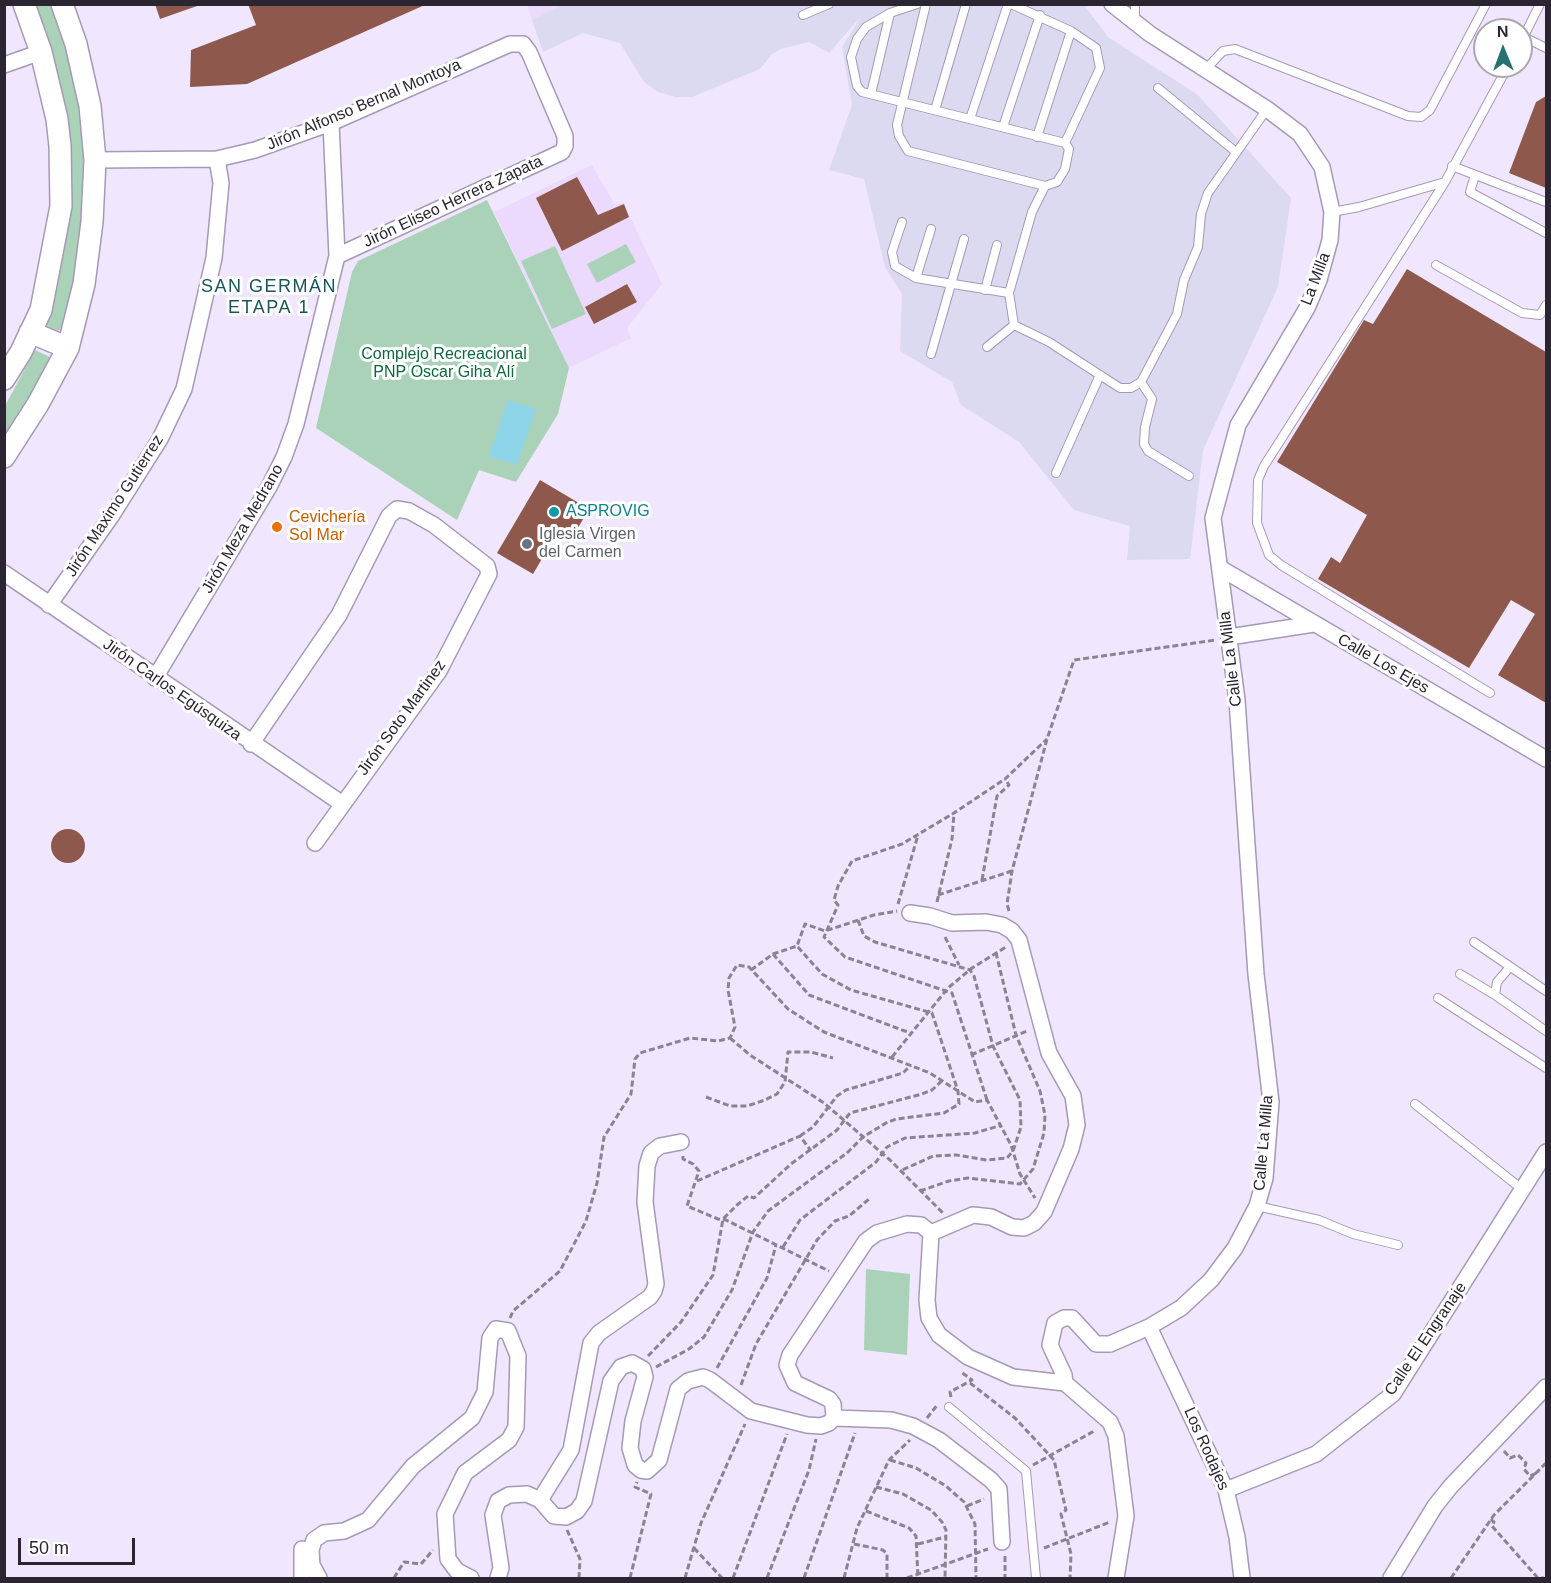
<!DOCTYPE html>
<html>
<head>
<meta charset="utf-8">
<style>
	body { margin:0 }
	#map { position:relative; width:1551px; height:1583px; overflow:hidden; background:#f0e6fd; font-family:Helvetica,sans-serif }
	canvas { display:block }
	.frame { position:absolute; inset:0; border:6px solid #2a2530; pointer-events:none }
	.north { position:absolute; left:1473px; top:18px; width:60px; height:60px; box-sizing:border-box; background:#fff; border:2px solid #aaa8ac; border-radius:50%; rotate:359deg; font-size:16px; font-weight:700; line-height:24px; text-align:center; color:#2a2530 }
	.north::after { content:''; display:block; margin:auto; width:21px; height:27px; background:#277173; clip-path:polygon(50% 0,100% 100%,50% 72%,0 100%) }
	.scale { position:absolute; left:18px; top:1538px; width:117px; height:27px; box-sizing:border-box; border:3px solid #2a2530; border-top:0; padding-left:8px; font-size:18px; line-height:21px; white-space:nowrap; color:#2a2530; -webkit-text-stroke:4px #fff; paint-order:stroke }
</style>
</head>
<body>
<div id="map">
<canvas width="1551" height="1583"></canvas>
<div class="frame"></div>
<div class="north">N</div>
<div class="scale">50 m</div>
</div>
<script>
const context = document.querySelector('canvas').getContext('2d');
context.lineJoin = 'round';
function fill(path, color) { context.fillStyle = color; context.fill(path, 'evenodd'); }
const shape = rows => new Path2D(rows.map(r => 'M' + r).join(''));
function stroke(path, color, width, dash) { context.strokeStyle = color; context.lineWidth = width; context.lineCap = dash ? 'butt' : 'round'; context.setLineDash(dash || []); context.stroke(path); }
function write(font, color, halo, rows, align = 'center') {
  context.font = font + ' Helvetica,sans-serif'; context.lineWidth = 6; context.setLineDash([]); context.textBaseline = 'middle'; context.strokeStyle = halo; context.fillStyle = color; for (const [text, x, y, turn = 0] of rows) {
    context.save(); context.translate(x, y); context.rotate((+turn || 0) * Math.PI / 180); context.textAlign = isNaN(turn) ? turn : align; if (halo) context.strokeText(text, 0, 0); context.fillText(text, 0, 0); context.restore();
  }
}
fill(shape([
	[563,4,1084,5,1108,37,1198,95,1291,198,1278,287,1203,450,1190,559,1127,560,1130,526,1074,510,1019,442,961,405,952,382,900,351,902,294,885,267,864,179,829,170,852,105,842,47,862,15,829,53,809,42,781,49,772,54,760,69,692,97,676,97,658,92,644,82,620,43,583,33,543,52,532,20]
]), '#dcdaf0');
fill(shape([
	[527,4,563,4,563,5,532,20],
	[592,165,615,205,623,202,662,284,627,328,631,338,569,368,494,212]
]), '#ebdafe');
fill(shape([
	[35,5,52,5,71,60,79,94,85,161,80,242,72,288,60,330,56,331,48,328,46,323,57,284,64,240,68,128,55,61],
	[487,200,569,368,558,414,516,482,479,470,457,520,316,428,352,272,358,261],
	[626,244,636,262,597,283,587,264],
	[555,246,586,314,552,329,521,261],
	[35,350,52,358,5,438,5,406],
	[866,1269,910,1274,907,1355,864,1350]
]), '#aad2b8');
fill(shape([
	[508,400,536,409,517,465,489,456]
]), '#8fd5e9');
fill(shape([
	[155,4,197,4,197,6,160,19],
	[248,4,427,4,247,84,190,87,191,50,256,25],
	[1546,96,1546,188,1509,173,1536,102],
	[577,177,598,215,624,204,629,217,562,251,536,198],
	[1407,269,1546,352,1546,703,1498,675,1535,614,1511,600,1469,668,1318,579,1331,557,1340,563,1367,515,1277,462,1364,320,1373,324],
	[627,284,637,302,594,324,585,307],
	[540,480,589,509,569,543,556,535,533,574,497,553],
	'51 846a17 17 0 1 1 34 0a17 17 0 1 1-34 0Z'
]), '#8f584d');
const lane = shape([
	[917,4,890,13,866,27,857,39,851,57,857,86,862,92,1065,143,1100,68,1096,48,1071,31,1011,4],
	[926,4,897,125,899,136,908,151,1045,186],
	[1135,4,1135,22],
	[803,15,829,4],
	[1524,37,1546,48],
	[1521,42,1540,4],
	[1205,70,1223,51,1235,49,1408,116,1421,117,1430,110,1486,4],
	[1158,88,1236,152],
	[871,94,890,13],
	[935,110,966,4],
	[970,119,1008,4],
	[1003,127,1040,15],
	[1037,137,1071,31],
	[1452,166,1546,202],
	[1475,175,1470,192,1546,233],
	[1445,182,1264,466,1258,480,1257,523,1269,555,1281,565,1490,693],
	[1332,212,1359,207,1445,182,1508,66],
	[902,222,892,252,895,266,916,278],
	[931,229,916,278,1009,293],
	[1436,265,1522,313,1540,315,1546,305],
	[985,290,997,245],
	[1014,325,1049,342,1120,388,1131,388,1141,382,1177,314,1184,280,1198,247,1201,214,1208,193,1267,109],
	[987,347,1014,325,1009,293,1032,212,1045,186,1057,182,1065,169,1069,149,1065,143],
	[931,354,964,239],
	[1141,382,1152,399,1145,427,1144,444,1148,451,1189,476],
	[1056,473,1100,375],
	[1474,942,1546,991],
	[1510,967,1497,982,1495,995,1546,1031],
	[1460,974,1495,995],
	[1438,998,1546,1068],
	[1415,1104,1523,1190],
	[1257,1206,1319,1220,1353,1234,1398,1245],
	[949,1407,1026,1471,1036,1578]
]);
const street = shape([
	[4,65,41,52],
	[95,160,217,159,255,150,331,123,510,44,523,44,529,52,565,136,565,146,562,152,337,256],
	[1220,568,1546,759],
	[4,573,341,803],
	[49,605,112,515,160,439,184,389,214,258,221,183,217,159],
	[1229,637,1314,624],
	[155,678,269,487,284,457,296,424,337,256,331,123],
	[251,744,339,615,389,516,397,509,409,511,434,525,487,566,489,574,439,671,315,843],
	[910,913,930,916,952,923,986,922,1002,925,1012,931,1019,940,1049,1053,1073,1096,1077,1125,1071,1149,1044,1212,1034,1223,1024,1228,1012,1227,991,1217,973,1215,931,1233],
	[931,1233,927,1300,929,1318,939,1335,968,1357,1013,1377,1065,1383],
	[1149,1327,1226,1490,1237,1537,1242,1578],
	[1065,1383,1064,1375,1050,1345,1055,1323,1064,1318,1072,1318,1096,1344,1110,1344,1149,1327,1181,1308,1211,1280,1235,1248,1257,1206,1265,1178,1271,1102,1256,974,1237,700,1213,518,1238,425,1307,308,1319,280,1330,240,1332,212,1322,167,1300,134,1267,109,1150,34,1112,4],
	[1065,1383,1110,1422,1116,1436,1126,1516,1116,1578],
	[834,1418,891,1420,913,1426,939,1440,991,1480,999,1489,1002,1542],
	[1226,1490,1316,1454,1393,1394,1546,1152],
	[540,1500,571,1450,591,1343,599,1333,650,1297,654,1291,656,1284,645,1202,647,1166,651,1153,660,1146,681,1142],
	[302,1578,302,1549],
	[319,1578,312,1565,311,1550,314,1540,324,1533,344,1531,368,1520,413,1466,472,1418,485,1392,490,1338,496,1329,508,1331,518,1356,516,1427,509,1440,465,1473,445,1514,448,1559,457,1571,471,1578],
	[498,1578,501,1568,493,1515,498,1501,509,1495,527,1494,540,1500,554,1516,566,1517,577,1511,584,1501,611,1381,621,1367,632,1363,643,1369,645,1377,633,1421,630,1448,635,1465,641,1470,647,1471,659,1460,678,1389,688,1381,703,1377,710,1380,751,1411,807,1425,821,1426,829,1423,834,1418,833,1404,829,1399,795,1383,787,1365,790,1355,866,1241,877,1233,907,1224,921,1225,931,1233],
	[1391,1578,1435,1506,1451,1486,1546,1387]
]);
const secondary = shape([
	[30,332,68,348],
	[4,379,21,352,41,310,61,206,60,146,57,119,41,52,24,4],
	[4,457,38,404,68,348,84,284,92,222,95,160,90,106,76,44,62,4]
]);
stroke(lane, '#a699b5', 10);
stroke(street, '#a699b5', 18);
stroke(secondary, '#a699b5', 24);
stroke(shape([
	[982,880,997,796,1009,785,1005,779],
	[938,895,1012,871],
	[937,902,952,839,954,813],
	[898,904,918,835],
	[1009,911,1007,904,1012,871,1047,739,1074,660,1216,640],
	[858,920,864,936,875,942,970,970,974,976,993,1046,1020,1100,1021,1127,1013,1151,1007,1158,987,1160,956,1155,933,1156,900,1171],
	[945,937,959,965],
	[773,954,809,995,910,1033],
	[751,970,773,954,797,946,805,924,825,931,874,915,897,911],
	[730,1038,750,1055,824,1103,890,1160,943,1213],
	[971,1055,1027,1031],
	[892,1057,948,988,972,968,1006,947],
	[706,1097,730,1106,747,1106,765,1100,777,1094,785,1082,788,1052,811,1052,833,1058],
	[987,1100,952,993,845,957,824,937,838,905,834,900,838,886,852,861,902,844,954,813,1005,779,1047,739],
	[800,1136,813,1127,837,1096,846,1090,903,1073,911,1065],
	[683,1156,683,1159,693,1164,699,1171,687,1206,718,1219,726,1220,829,1271],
	[697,1181,800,1136,811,1151],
	[920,1191,949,1181,968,1178,1020,1184,1033,1169,1044,1133,1045,1115,1040,1091,1016,1035,996,953],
	[783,1247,800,1220,876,1162,887,1147,905,1138,975,1133,1002,1125],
	[510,1318,513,1311,560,1271,586,1221,597,1183,604,1137,631,1094,635,1059,640,1053,690,1038,718,1041,730,1038,735,1027,728,990,729,978,737,965,749,967,788,1009,824,1032,930,1073,975,1102,987,1100,1011,1145,1020,1174,1035,1198],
	[648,1356,681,1322,713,1275,723,1219,737,1205,748,1196,754,1198,791,1164,837,1130,850,1113,922,1094,932,1090,944,1079],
	[656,1367,689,1349,704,1337,732,1290,753,1232,768,1211,847,1153,863,1137,886,1123,896,1119,944,1113,959,1104,958,1091,932,1013,851,990,822,974,797,946],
	[717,1368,767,1278,776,1245],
	[970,1383,1015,1418,1054,1460,1066,1510,1061,1514,1071,1554,1070,1578],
	[741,1385,756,1344,817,1240,835,1221,849,1216,869,1199],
	[951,1397,950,1392,972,1380,961,1372],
	[927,1418,938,1404],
	[1504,1451,1510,1458,1518,1455,1526,1463,1524,1469,1530,1476,1539,1472],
	[890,1460,916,1468,946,1486,964,1502,975,1524,976,1578],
	[1033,1465,1096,1430],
	[876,1487,903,1494,931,1510,942,1522,946,1530,945,1578],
	[967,1506,984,1499],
	[866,1511,909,1528,916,1536,918,1578],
	[1491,1519,1494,1522,1492,1526,1538,1578],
	[567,1530,580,1559,579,1578],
	[854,1544,883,1550,887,1554,887,1578],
	[918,1544,945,1537],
	[694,1548,722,1578],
	[1044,1548,1110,1522],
	[1005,1556,1005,1578],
	[394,1578,404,1562,421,1564,433,1550],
	[630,1578,651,1494,635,1487,637,1482],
	[685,1578,701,1523,745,1424],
	[733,1578,787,1434],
	[767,1578,809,1470,816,1439],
	[804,1578,855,1433],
	[844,1578,857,1528,889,1460,910,1440],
	[907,1578,988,1549],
	[1451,1578,1494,1515,1546,1463],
	[1541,1578,1544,1578]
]), '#8b8394', 3, [6, 3]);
stroke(lane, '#fff', 8);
stroke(street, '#fff', 15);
stroke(secondary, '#fff', 21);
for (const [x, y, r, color] of [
	[554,512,6,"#0f9aa8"],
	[277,527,6,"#e8710a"],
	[527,544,6,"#6b7280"]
]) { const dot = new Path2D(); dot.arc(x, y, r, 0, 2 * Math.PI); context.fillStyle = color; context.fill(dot); stroke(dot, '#fff', 2); }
write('16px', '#2a2530', '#fff', [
	["Jirón Alfonso Bernal Montoya",364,105,-23],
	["Jirón Eliseo Herrera Zapata",453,202,-25],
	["La Milla",1316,279,-69],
	["Jirón Maximo Gutierrez",115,506,-57],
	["Jirón Meza Medrano",243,529,-60],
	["Calle La Milla",1231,659,-97],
	["Calle Los Ejes",1383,664,30],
	["Jirón Carlos Egúsquiza",172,690,35],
	["Jirón Soto Martinez",402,718,-54],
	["Calle La Milla",1264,1143,-85],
	["Calle El Engranaje",1426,1339,-56],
	["Los Rodajes",1206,1449,66]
]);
write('16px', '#0d683d', '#fff', [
	["Complejo Recreacional",444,355],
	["PNP Oscar Giha Alí",444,373]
]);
write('16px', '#0d838f', '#fff', [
	["ASPROVIG",566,512]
], 'left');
write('16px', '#c56008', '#fff', [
	["Cevichería",289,518],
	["Sol Mar",289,536]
], 'left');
write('16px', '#5b616d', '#fff', [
	["Iglesia Virgen",539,535],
	["del Carmen",539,553]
], 'left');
context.letterSpacing = '1.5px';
write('18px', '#1a5657', '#fff', [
	["SAN GERMÁN",269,287],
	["ETAPA 1",269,308]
]);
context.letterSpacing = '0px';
</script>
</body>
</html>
